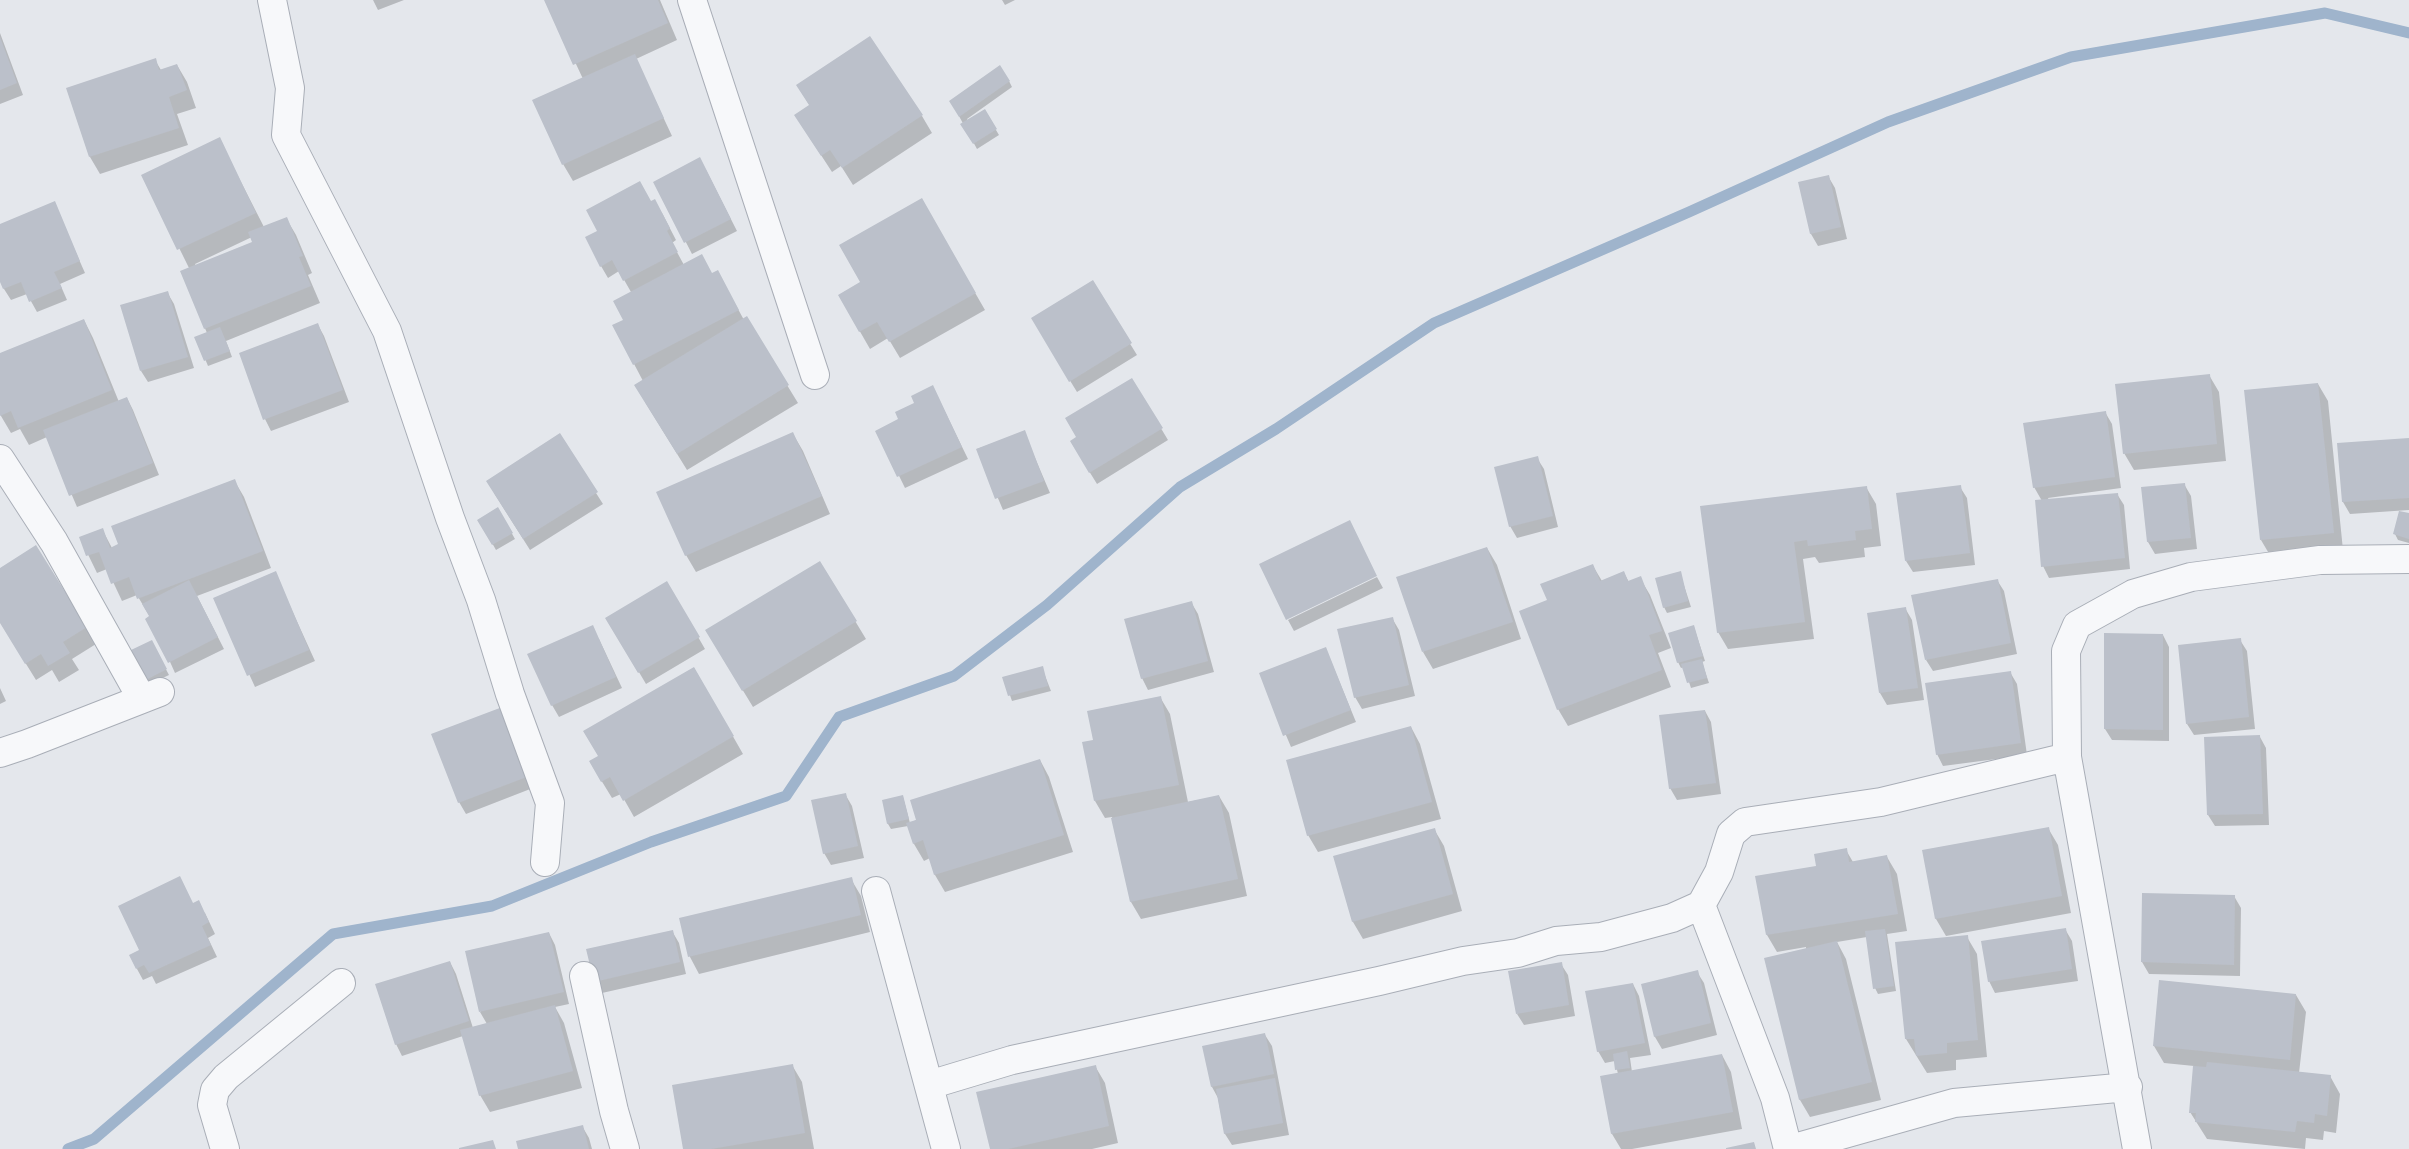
<!DOCTYPE html>
<html>
<head>
<meta charset="utf-8">
<style>
	body { margin:0 }
	canvas { display:block; background:#e4e7ec }
</style>
</head>
<body>
<canvas width="2409" height="1149"></canvas>
<script>
const context = document.querySelector('canvas').getContext('2d');
context.lineJoin = 'round';
function fill(path, color) { context.fillStyle = color; context.fill(path, 'evenodd'); }
const shape = rows => new Path2D(rows.map(r => 'M' + r).join(''));
function stroke(path, color, width, dash) { context.strokeStyle = color; context.lineWidth = width; context.lineCap = dash ? 'butt' : 'round'; context.setLineDash(dash || []); context.stroke(path); }
fill(shape([
	[373,0,404,0,378,10],
	[546,0,660,0,677,40,636,59,672,136,573,181,563,164,583,79],
	[1002,0,1015,0,1005,5],
	[0,33,23,95,0,104],
	[155,60,161,70,177,65,187,82,196,108,177,114,188,145,100,174,90,157,68,89],
	[1009,81,1012,87,967,119,968,121,984,110,999,135,977,149,954,107],
	[797,85,922,116,932,133,853,185,841,166,832,172,806,132,810,106],
	[219,139,264,227,286,218,296,235,312,273,308,275,320,303,226,341,232,357,208,366,196,337,207,333,181,272,189,268,143,175],
	[252,237,254,242,196,266,195,264],
	[706,170,737,231,692,254,655,182],
	[1828,176,1835,188,1847,239,1818,246,1811,234,1799,183],
	[921,199,985,310,900,358,888,338,870,349,839,295,862,282],
	[54,203,85,273,60,284,67,300,37,312,27,294,11,300,4,289,0,279,0,225],
	[651,203,662,213,676,240,672,243,684,265,712,274,727,289,744,320,746,318,798,403,687,470,645,402,643,381,614,326,624,320,631,292,619,271,608,278,601,266],
	[1092,282,1137,355,1077,392,1039,330],
	[167,292,174,304,194,368,148,382,141,371],
	[84,320,93,338,119,402,127,398,133,410,159,475,77,507,47,437,29,445,20,429,11,433,1,416,0,354],
	[318,325,324,336,349,402,271,431,265,419,240,354],
	[2209,375,2219,392,2226,461,2134,470,2124,453],
	[1132,380,1168,440,1097,484,1071,442,1078,438],
	[2318,384,2328,401,2343,550,2271,557,2261,540],
	[933,387,968,459,905,488,877,431,900,420],
	[2105,412,2112,424,2121,488,2048,498,2049,500,2117,494,2124,505,2130,569,2049,578,2043,566,2042,501,2034,487],
	[1024,432,1050,493,1003,510,977,449],
	[793,434,803,451,830,514,696,572,686,555],
	[2409,439,2409,510,2350,514,2343,502,2338,444],
	[1537,458,1544,469,1558,527,1517,538,1510,526],
	[234,480,244,497,271,568,197,596,224,649,175,673,150,617,137,595,122,601,107,569,97,573,80,538,102,529,112,548],
	[2184,484,2191,496,2197,549,2155,554,2148,542,2143,488],
	[1866,487,1876,504,1881,546,1864,548,1865,557,1819,563,1815,557,1803,559,1814,639,1728,649,1718,632,1702,507],
	[1960,487,1967,498,1975,565,1913,572,1906,561],
	[494,493,596,493,603,504,530,550],
	[498,509,515,539,496,550,479,520],
	[2409,515,2409,543,2398,540,2395,534],
	[1487,548,1497,565,1521,639,1433,669,1423,652],
	[820,563,866,639,753,707,717,648],
	[1593,566,1602,581,1624,573,1629,582,1640,578,1650,595,1671,648,1658,653,1671,687,1568,726,1558,709,1548,601],
	[0,569,86,627,96,644,72,659,79,670,59,682,52,670,36,680,0,622],
	[275,573,315,661,255,687,215,599],
	[1680,573,1691,607,1667,613,1664,607],
	[1377,577,1383,588,1294,631,1288,620],
	[1997,580,2004,591,2017,654,1933,671,1926,660],
	[667,583,705,649,646,684,607,618],
	[1191,602,1198,614,1214,672,1148,690,1142,678],
	[1905,608,1912,620,1924,700,1887,705,1880,693,1868,614],
	[1392,618,1399,630,1415,696,1362,709,1355,697],
	[1694,627,1705,661,1702,662,1709,683,1691,688,1684,667,1681,668,1678,662],
	[2163,635,2169,647,2169,741,2112,740,2105,729],
	[599,639,622,688,559,717,552,705],
	[2240,640,2247,651,2255,729,2194,735,2187,724],
	[151,641,169,675,150,684,133,651],
	[1326,649,1356,722,1291,747,1260,674],
	[694,668,743,754,634,817,621,794,612,798,590,762,599,756],
	[1042,668,1051,691,1012,701,1004,678],
	[2010,672,2017,684,2027,755,1943,766,1937,754],
	[0,688,6,701,0,704],
	[1160,697,1170,714,1188,802,1219,796,1229,813,1247,896,1141,919,1131,902,1112,817,1105,818,1095,801,1083,743,1095,741],
	[504,707,538,786,466,814,459,802],
	[1705,711,1711,722,1721,794,1677,800,1670,788],
	[1411,727,1420,744,1441,819,1318,852,1308,835],
	[2260,737,2266,748,2269,825,2215,826,2208,815],
	[1040,760,1049,777,1073,852,945,892,935,875,930,858,924,861,914,844,908,826,891,829,888,824,883,801,903,797,910,823],
	[845,794,852,806,864,858,831,865,824,853],
	[2048,828,2058,845,2071,913,1946,936,1936,919,1923,851],
	[1434,829,1444,846,1462,911,1363,939,1353,922,1335,857],
	[1846,850,1853,862,1887,857,1897,874,1907,931,1887,934,1896,991,1878,994,1875,988,1867,937,1837,942,1846,959,1881,1100,1810,1117,1800,1100,1806,947,1777,952,1767,935,1756,877,1818,867],
	[851,879,861,896,870,932,699,974,690,957,681,919],
	[2143,894,2234,896,2241,908,2240,976,2149,974,2142,962],
	[194,905,205,913,215,934,208,938,217,957,156,984,152,976,143,980,137,969,140,951],
	[2065,929,2072,941,2078,981,1995,993,1989,981],
	[672,931,679,943,686,974,602,993,595,981],
	[549,933,555,945,569,1004,555,1007,564,1023,582,1088,490,1112,480,1095,463,1036,402,1056,396,1044,450,962,456,974,473,1028,487,1024,480,1012],
	[1967,937,1977,954,1987,1057,1956,1060,1956,1070,1927,1073,1906,1039],
	[1561,964,1568,975,1575,1016,1524,1025,1517,1014],
	[1697,972,1704,983,1717,1035,1662,1049,1655,1037,1642,985],
	[1633,984,1639,996,1651,1055,1630,1058,1632,1072,1722,1055,1731,1072,1742,1129,1632,1149,1621,1149,1612,1134,1618,1074,1615,1061,1605,1063,1598,1051],
	[2296,995,2306,1012,2299,1073,2330,1076,2340,1094,2336,1133,2324,1131,2323,1140,2306,1138,2305,1149,2207,1139,2190,1112,2194,1066,2164,1063,2154,1046],
	[1265,1035,1272,1046,1289,1135,1232,1145,1225,1134,1218,1098,1212,1087,1203,1047],
	[792,1065,802,1082,814,1149,685,1149],
	[1095,1066,1105,1083,1118,1143,1092,1149,991,1149],
	[582,1126,589,1138,592,1149,519,1149]
]), '#0003');
stroke(shape([
	[68,1149,94,1139,333,934,492,906,651,842,786,796,839,717,954,676,1047,605,1180,487,1276,429,1434,323,1689,212,1888,122,2071,57,2325,13,2409,33]
]), '#9fb4cc', 11);
fill(shape([
	[544,0,658,0,668,23,573,65],
	[870,36,923,115,842,168,830,150,821,156,794,115,809,105,796,85],
	[0,37,17,83,0,90],
	[635,54,664,118,562,165,532,100],
	[156,58,159,70,177,64,187,90,169,97,179,128,89,157,66,88],
	[1000,65,1010,81,959,117,949,101],
	[985,109,997,129,973,144,960,124],
	[220,137,256,213,177,250,141,175],
	[700,157,731,219,684,243,653,182],
	[1829,175,1841,227,1810,234,1798,182],
	[640,181,651,201,655,199,670,228,667,231,678,252,623,281,612,260,600,267,585,237,597,231,586,210],
	[922,198,976,293,889,342,877,322,859,332,838,295,860,282,839,245],
	[55,201,80,261,54,272,62,288,29,302,21,282,3,289,0,282,0,224],
	[287,217,303,256,299,257,311,286,204,329,180,271,252,242,248,232],
	[702,254,712,273,718,270,739,310,633,365,612,325,623,320,613,301],
	[1093,280,1132,343,1069,382,1031,318],
	[168,291,188,357,140,371,120,305],
	[747,316,789,385,677,454,634,385],
	[84,319,112,390,18,428,11,411,0,416,0,353],
	[318,323,343,390,263,420,239,353],
	[220,327,230,351,204,361,194,337],
	[2210,374,2217,444,2123,454,2115,384],
	[1132,378,1163,428,1089,473,1070,441,1076,437,1065,418],
	[2318,383,2334,533,2260,540,2244,390],
	[933,385,962,447,897,477,875,431,898,419,895,412,914,403,911,396],
	[127,397,153,463,69,496,43,430],
	[2106,411,2115,477,2033,488,2023,423],
	[1025,430,1044,481,995,499,976,449],
	[793,432,822,496,685,556,656,492],
	[560,433,598,492,523,539,486,481],
	[2409,438,2409,498,2342,502,2337,443],
	[1538,456,1553,516,1509,527,1494,467],
	[235,479,263,551,137,599,129,577,111,584,99,552,86,556,79,537,103,528,110,548,118,544,111,526],
	[2185,483,2191,538,2147,542,2141,487],
	[1961,485,1970,553,1905,561,1896,493],
	[1867,486,1872,529,1855,531,1856,540,1808,546,1807,540,1794,542,1805,622,1717,633,1700,506],
	[2118,493,2125,558,2041,567,2035,500],
	[498,507,513,533,492,545,477,520],
	[2399,511,2409,513,2409,539,2393,534],
	[1350,520,1377,576,1286,620,1259,564],
	[36,545,87,627,63,642,70,653,48,666,41,654,25,664,0,623,0,568],
	[1487,547,1513,622,1422,652,1396,577],
	[820,561,857,621,742,691,705,630],
	[1593,564,1600,581,1624,571,1628,581,1641,576,1662,631,1649,635,1662,670,1557,710,1519,611,1547,600,1540,584],
	[276,571,309,650,247,676,213,598],
	[1681,571,1688,601,1663,608,1655,578],
	[1998,579,2011,643,1925,660,1911,595],
	[189,580,218,637,168,663,145,619,149,616,142,604],
	[667,581,700,637,638,673,605,618],
	[1192,601,1208,661,1141,679,1124,619],
	[1906,607,1918,688,1879,693,1867,613],
	[1393,617,1409,685,1354,698,1337,629],
	[593,625,616,677,551,706,527,654],
	[1694,625,1703,656,1677,663,1668,633],
	[2104,633,2163,634,2163,730,2104,729],
	[2241,638,2249,717,2186,724,2178,645],
	[152,640,167,669,146,680,131,650],
	[1326,647,1351,710,1283,736,1259,673],
	[1702,659,1707,678,1687,683,1681,664],
	[1043,666,1048,686,1008,696,1002,677],
	[694,667,734,736,623,801,610,777,601,782,589,761,598,756,583,731],
	[2011,671,2021,743,1936,755,1925,683],
	[1161,696,1179,785,1094,801,1082,742,1093,740,1087,711],
	[505,706,532,775,458,803,431,734],
	[1705,710,1716,783,1669,789,1659,715],
	[1411,726,1432,802,1307,836,1286,760],
	[2260,735,2263,814,2207,815,2204,737],
	[1040,759,1064,835,934,875,923,840,913,844,906,823,916,820,910,800],
	[846,793,858,846,823,854,811,800],
	[903,795,909,819,887,824,882,800],
	[1219,795,1238,879,1130,902,1111,818],
	[2049,827,2062,896,1935,919,1922,850],
	[1435,828,1453,894,1352,922,1333,856],
	[1847,848,1849,862,1887,855,1898,914,1766,935,1755,876,1816,866,1814,854],
	[180,876,193,903,199,900,209,922,202,926,211,945,149,973,144,965,136,969,129,955,139,950,118,906],
	[852,877,861,915,688,957,679,918],
	[2142,893,2235,895,2234,965,2141,962],
	[2066,928,2072,969,1988,982,1981,941],
	[1885,929,1894,986,1873,989,1865,931],
	[673,930,680,962,594,982,586,949],
	[549,932,564,992,479,1012,465,951],
	[1968,935,1978,1040,1947,1043,1947,1053,1916,1056,1914,1039,1905,1039,1895,942],
	[1837,941,1872,1082,1799,1100,1764,958],
	[450,961,469,1021,395,1045,375,984],
	[1562,962,1569,1005,1516,1014,1508,971],
	[1698,970,1711,1023,1654,1037,1641,984],
	[2159,980,2296,994,2290,1060,2153,1046],
	[1633,983,1645,1043,1597,1052,1585,991],
	[555,1005,573,1071,479,1096,460,1030],
	[1265,1033,1274,1074,1211,1087,1202,1046],
	[1627,1051,1630,1068,1615,1070,1613,1054],
	[1722,1054,1733,1112,1611,1134,1600,1076],
	[2207,1062,2331,1075,2327,1116,2315,1114,2314,1123,2297,1121,2295,1132,2195,1122,2196,1113,2189,1113,2193,1066,2206,1067],
	[793,1064,805,1133,711,1149,683,1149,672,1085],
	[1096,1065,1109,1126,1008,1149,990,1149,976,1092],
	[1275,1078,1283,1123,1224,1134,1216,1089],
	[583,1125,589,1149,518,1149,516,1141],
	[493,1140,496,1149,459,1149,459,1148],
	[1754,1142,1756,1149,1726,1149,1726,1148]
]), '#bbc0ca');
const street = shape([
	[272,0,290,88,286,135,387,331,450,518,481,600,510,694,550,803,545,862],
	[692,0,815,375],
	[0,459,54,542,142,699],
	[0,753,27,744,160,692],
	[876,891,946,1149],
	[1701,905,1775,1098,1788,1149],
	[584,976,614,1111,625,1149],
	[929,1085,1012,1060,1379,981,1463,961,1518,953,1556,941,1601,937,1672,918,1701,905,1719,872,1731,834,1745,822,1881,802,2067,757],
	[225,1149,212,1105,215,1090,226,1077,341,983],
	[1791,1149,1954,1103,2128,1087],
	[2137,1149,2067,757,2066,651,2077,625,2133,594,2191,577,2320,560,2409,559]
]);
stroke(street, '#a9aeb7', 30);
stroke(street, '#f7f8fa', 28);
</script>
</body>
</html>
